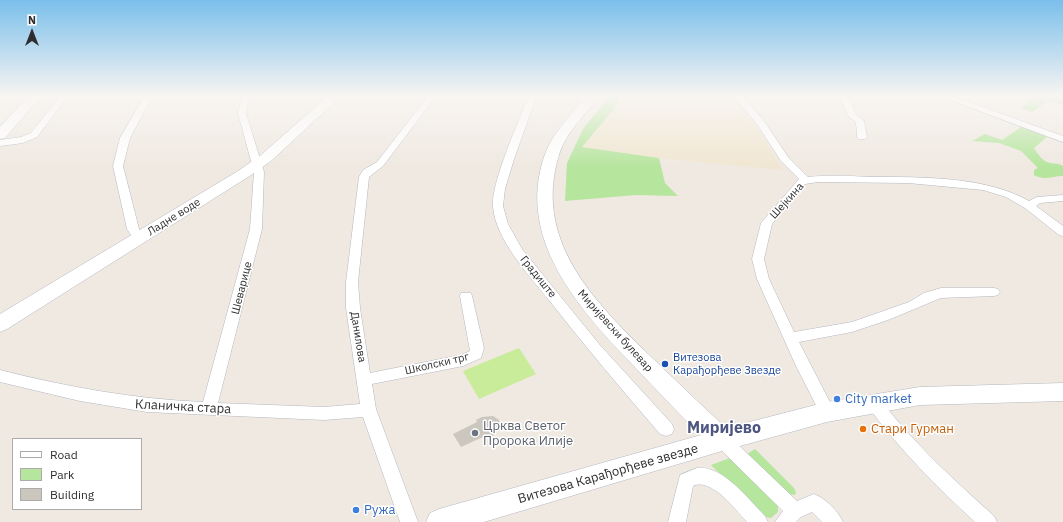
<!DOCTYPE html>
<meta charset="utf-8">
<style>
body{margin:0}
#map{position:relative;width:1063px;height:522px;overflow:hidden;background:#efe9e1;font-family:"IBM Plex Sans",sans-serif}
canvas{display:block}
.legend{position:absolute;left:12px;top:438px;width:130px;height:72px;box-sizing:border-box;background:#fff;border:1px solid #ababab;margin:0;padding:5px 7px;list-style:none;font-size:12px;color:#2e2e2e}
.legend li{display:flex;align-items:center;gap:8px;height:20px}
.legend b{width:20px;border:1px solid #ababab}
.north{position:absolute;left:12px;top:12px;width:40px;height:40px;-webkit-text-stroke:3px #fff;paint-order:stroke;rotate:0deg;font-size:11px;font-weight:700;line-height:16px;text-align:center;color:#2e2e2e}
.north::after{content:'';display:block;margin:auto;width:14px;height:18px;background:#2e2e2e;clip-path:polygon(50% 0,100% 100%,50% 72%,0 100%)}
</style>
<div id="map">
<canvas width="1063" height="522"></canvas>
<ul class="legend">
<li><b style="height:5px;background:#fff"></b>Road</li>
<li><b style="height:11px;background:#b6e59e"></b>Park</li>
<li><b style="height:11px;background:#cbc7bf"></b>Building</li>
</ul>
<div class="north">N</div>
</div>
<script>
const ctx = document.querySelector('canvas').getContext('2d');
ctx.lineJoin = 'round';
function paint(path, color) { ctx.fillStyle = color; ctx.fill(path, 'evenodd'); }
function trace(path, color, width, dash) { ctx.strokeStyle = color; ctx.lineWidth = width; ctx.lineCap = dash ? 'butt' : 'round'; ctx.setLineDash(dash || []); ctx.stroke(path); }
function label(font, color, halo, rows, align = 'center') {
  ctx.font = font + ' "IBM Plex Sans",sans-serif'; ctx.lineWidth = 3; ctx.setLineDash([]); ctx.textBaseline = 'middle'; ctx.strokeStyle = halo; ctx.fillStyle = color; for (const [text, x, y, turn = 0] of rows) {
    ctx.save(); ctx.translate(x, y); ctx.rotate((+turn || 0) * Math.PI / 180); ctx.textAlign = isNaN(turn) ? turn : align; if (halo) ctx.strokeText(text, 0, 0); ctx.fillText(text, 0, 0); ctx.restore();
  }
}
const education = new Path2D(`
 M622,95H734L765,139L782,170L659,158L582,147L614,109Z`);
const green = new Path2D(`
 M610,95H622L614,109L582,147L659,158L665,183L678,196L636,195L565,201L567,163L583,129Z
 M1036,95H1063V105L1048,101L1032,112L1021,108Z
 M1021,127L1047,137L1034,148C1038,154 1042,161 1050,163C1055,164 1059,163 1063,166V176C1052,176 1044,181 1034,175V170L1038,168L1021,151L1013,148L999,143L972,141L985,134L1002,140Z
 M755,449L794,488L796,492L795,495L788,494L747,454Z
 M730,458L778,504V512L771,518L761,516L711,465Z`);
const pitch = new Path2D(`
 M519,348L536,374L479,399L463,371Z`);
const building = new Path2D(`
 M493,416L499,420L500,425L494,435L486,439L485,436L461,447L453,434L477,422L476,420L482,417Z`);
const street = new Path2D(`
 M61,95H69L37,137L23,143L0,146V140L21,137L31,133Z
 M145,95H153L130,138L123,166L139,229L145,238L139,242L135,241L127,229L113,166L120,138Z
 M242,95H250L246,113L264,172L262,229L218,403L324,407L360,404L346,308V282L359,177L363,170L377,162L429,95H437L383,166L369,177L358,282L360,308L370,373L461,355L470,351L460,296L461,293H471L472,296L484,348L481,358L463,366L372,384L376,409L418,522H400L363,417L324,420L147,412L80,401L0,382V370C67,387 134,399 203,402L250,229L254,172L238,113Z
 M529,95H537L514,159L505,189L503,206L508,224L522,249L599,344L672,424L674,429L672,434L666,436L660,434C622,390 584,345 548,299C528,274 496,240 493,207C491,182 519,121 529,95Z
 M733,95H741L764,121L788,157L808,177C829,175 849,176 870,177C920,177 985,176 1029,201L1037,197L1063,195V201L1040,203L1036,206L1063,226V236L1059,235L1025,208L1006,197L983,190L908,183L818,182L805,184L772,224L764,259L769,279L794,332L852,322L909,302L924,293L941,288H994L998,289L1000,292L998,295L994,296L941,298L888,320L852,332L799,342L835,412L832,417L827,419L822,417L796,366L757,279L752,259L761,223L799,179L781,161L757,124Z
 M840,95H848L856,115L864,121L867,137L865,139H859L857,137L856,122L848,116Z
 M937,95H949L1063,136V142Z
 M874,397L879,398C913,443 953,479 994,516L997,522H975C936,486 900,450 869,408L866,403L869,398Z
 M722,433L728,435L797,501L814,494C825,498 838,511 843,522H822L812,512L801,517L796,522H775L783,511L716,445L714,440L716,435Z
 M697,468C723,465 749,500 765,516L768,522H747C736,510 711,477 693,486L686,522H668L680,475Z`);
const secondary = new Path2D(`
 M29,95H42L5,138L0,139V127Z
 M329,95H342L271,161L248,177L7,329L0,332V314L238,171L261,155Z
 M587,95H600C587,114 566,131 559,155C533,239 592,299 647,353C673,378 699,403 726,428L827,402L920,387L1063,383V401L920,405L827,422L722,451L484,522H426L430,513L439,509L701,435C677,412 654,387 631,363C578,308 515,237 545,154C553,132 573,113 587,95Z`);
const markers = [
 [665,364,4,"#1a4fb4"],
 [837,399,4,"#3f7fe0"],
 [863,429,4,"#e8710a"],
 [475,433,4,"#6b7280"],
 [356,510,4,"#3f7fe0"]
];
const streetNames = [
 ["Шејкина",787,201,-48],
 ["Ладне воде",174,217,-32],
 ["Градиште",538,277,51],
 ["Шеварице",242,288,-76],
 ["Миријевски булевар",615,331,48],
 ["Данилова",358,337,81],
 ["Школски трг",437,364,-13]
];
const transitNames = [
 ["Витезова",673,358],
 ["Карађорђеве Звезде",673,371]
];
const nearShopnames = [
 ["City market",845,399],
 ["Ружа",364,510]
];
const nearStreetnames = [
 ["Кланичка стара",183,407,3],
 ["Витезова Карађорђеве звезде",608,474,-16]
];
const nearWorshipnames = [
 ["Црква Светог",483,426],
 ["Пророка Илије",483,441]
];
const nearFoodnames = [
 ["Стари Гурман",871,429]
];
const nearQuarternames = [
 ["Миријево",724,428]
];
paint(education, '#f0e6d1');
paint(green, '#b6e59e');
paint(pitch, '#c9ec9a');
paint(building, '#cbc7bf');
trace(street, '#b4b7c1', 1);
trace(secondary, '#b4b7c1', 1);
paint(street, '#fff');
paint(secondary, '#fff');
const sky = ctx.createLinearGradient(0, 0, 0, 168);
sky.addColorStop(0, '#7abfeb');
sky.addColorStop(0.57, '#f8f5f2');
sky.addColorStop(1, '#f8f5f200');
ctx.fillStyle = sky;
ctx.fillRect(0, 0, 1063, 168);
for (const [x, y, r, color] of markers) { const dot = new Path2D(); dot.arc(x, y, r, 0, 2 * Math.PI); ctx.fillStyle = color; ctx.fill(dot); trace(dot, '#fff', 1.5); }
label('11px', '#2e2e2e', '#fff', streetNames);
label('11px', '#164399', '#fff', transitNames, 'left');
label('13px', '#366cbe', '#fff', nearShopnames, 'left');
label('13px', '#2e2e2e', '#fff', nearStreetnames);
label('13px', '#5b616d', '#fff', nearWorshipnames, 'left');
label('13px', '#c56008', '#fff', nearFoodnames, 'left');
label('bold 16px', '#4d5680', '#fff', nearQuarternames);
</script>
